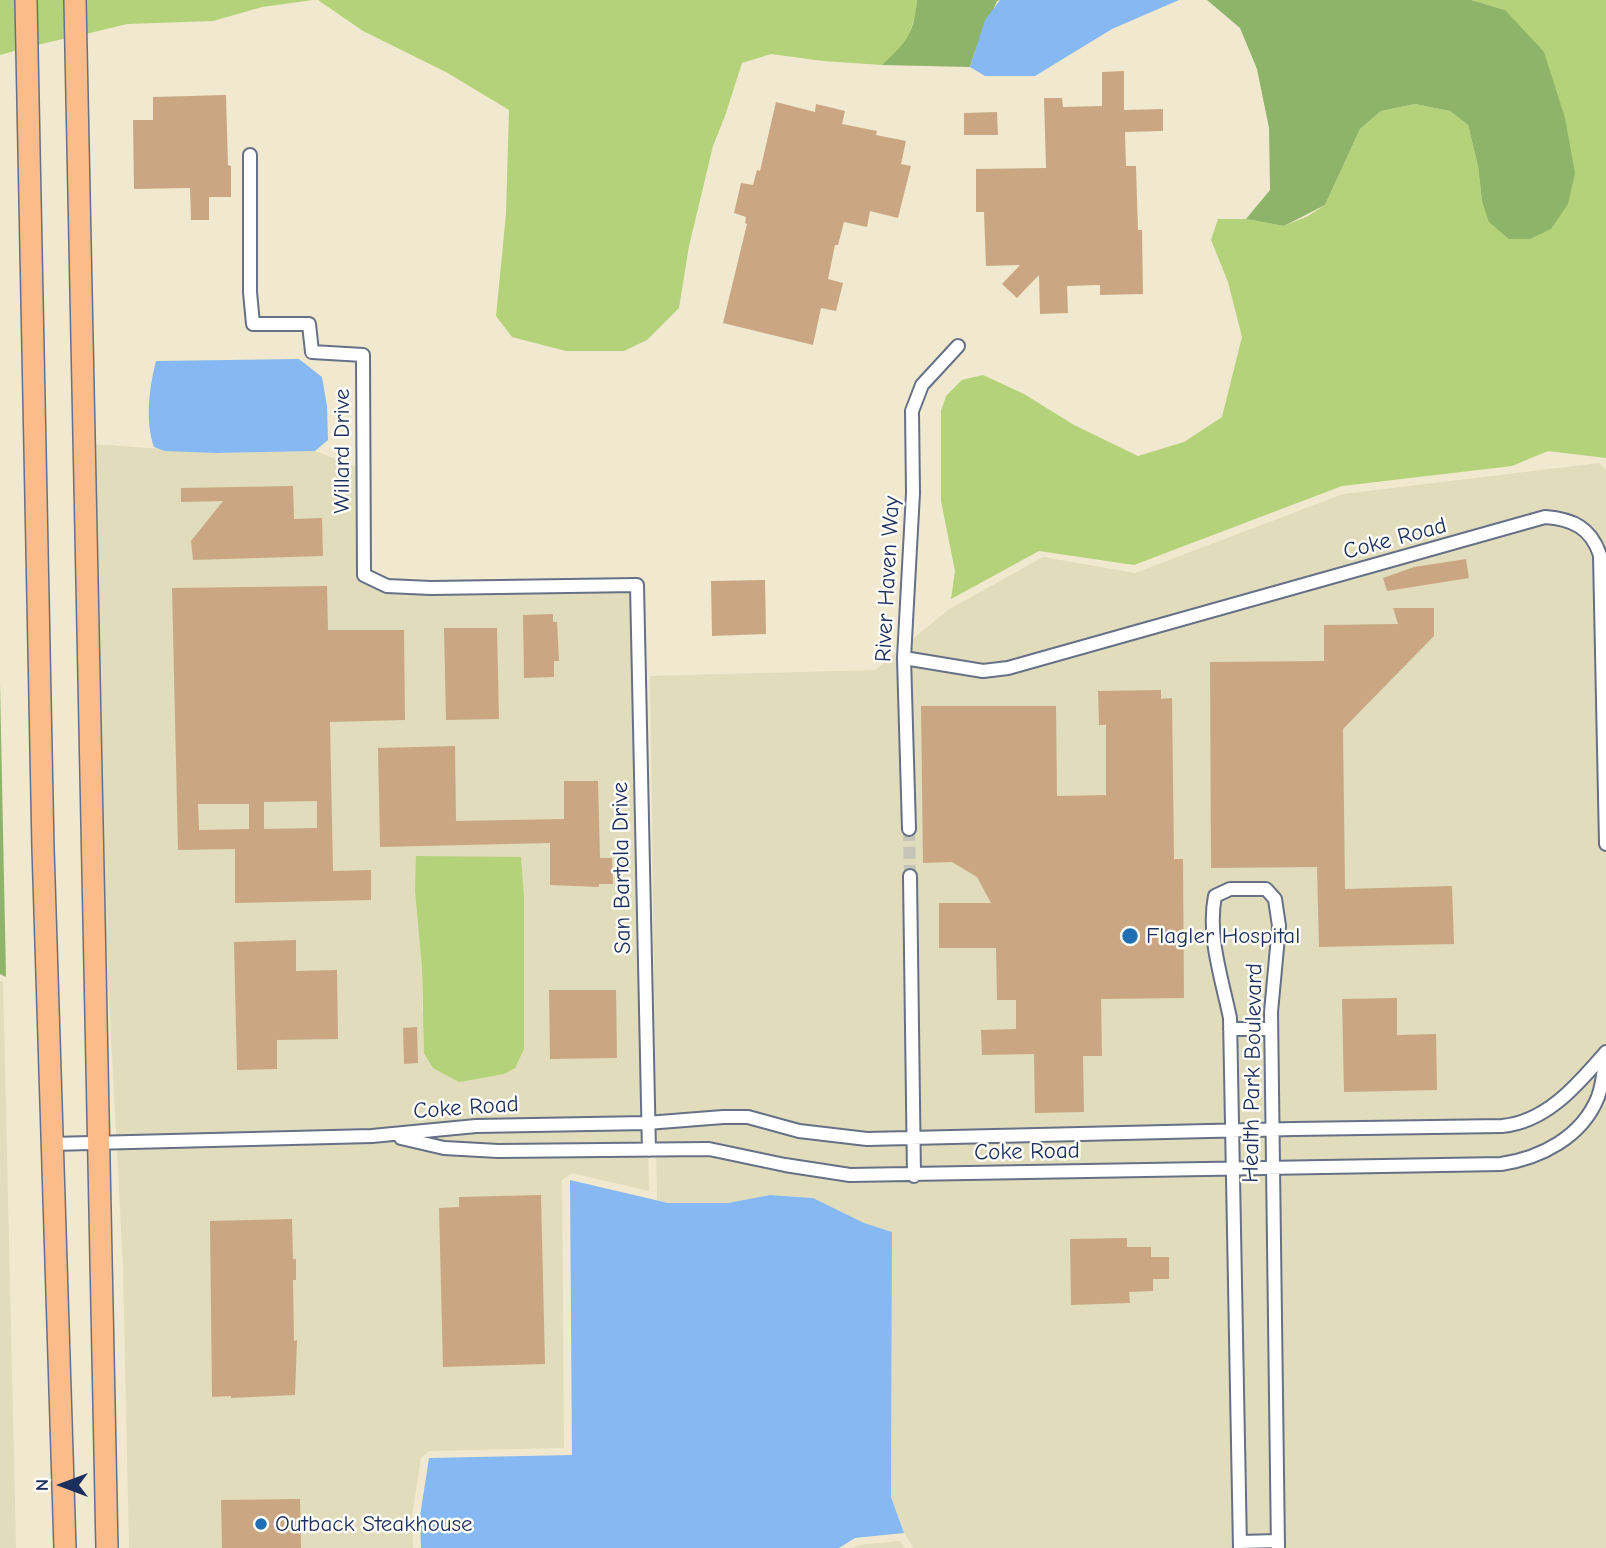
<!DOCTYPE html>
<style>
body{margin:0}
#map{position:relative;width:1606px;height:1548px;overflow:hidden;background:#f0e9cf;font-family:"Comic Neue",sans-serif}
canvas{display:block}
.north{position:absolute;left:28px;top:1450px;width:70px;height:70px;-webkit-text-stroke:5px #fdfcf7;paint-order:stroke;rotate:270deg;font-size:19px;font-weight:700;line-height:28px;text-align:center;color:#1b2f5e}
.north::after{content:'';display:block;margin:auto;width:24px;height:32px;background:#1b2f5e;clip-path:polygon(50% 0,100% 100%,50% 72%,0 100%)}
</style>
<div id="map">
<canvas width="1606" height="1548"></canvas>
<div class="north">N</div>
</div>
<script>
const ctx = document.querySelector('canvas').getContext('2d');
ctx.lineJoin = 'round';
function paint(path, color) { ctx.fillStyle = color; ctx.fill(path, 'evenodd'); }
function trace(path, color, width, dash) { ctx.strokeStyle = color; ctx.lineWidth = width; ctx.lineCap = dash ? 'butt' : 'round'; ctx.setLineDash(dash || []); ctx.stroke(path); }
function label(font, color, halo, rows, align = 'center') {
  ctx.font = font + ' "Comic Neue",sans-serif'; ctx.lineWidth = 5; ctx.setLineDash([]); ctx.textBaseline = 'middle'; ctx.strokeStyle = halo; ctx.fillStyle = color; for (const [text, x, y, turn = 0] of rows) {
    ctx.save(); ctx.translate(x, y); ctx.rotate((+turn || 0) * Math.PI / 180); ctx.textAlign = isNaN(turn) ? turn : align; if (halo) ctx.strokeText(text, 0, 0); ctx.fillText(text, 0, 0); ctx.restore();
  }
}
const built = new Path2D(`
 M94,444L216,453L315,451L365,470L368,581L631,578L639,722L649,1191L572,1173L562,1180L564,1448L429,1451L421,1458L412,1516L413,1548H129L123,1266L102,862ZM521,858L524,896L523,951L422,1012V968L415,892L417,863Z
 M1599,463L1606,470V1548H914L904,1533L891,1497L892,1232L864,1223L813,1198L770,1195L728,1203H668L657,1200L650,676L875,670L948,610L1043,557L1135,573L1343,494Z
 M0,981H3L16,1548H0Z
 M900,1541L905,1548H853L858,1545Z`);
const green = new Path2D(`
 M0,0H17L18,50L0,55Z
 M36,0H66L67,38L37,45Z
 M85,0H313L262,7L213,21L127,24L86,34Z
 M318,0H917L916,13L906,44L882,65L823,61L771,54L742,63L725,116L713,146L689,246L679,308L647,340L624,351H566L512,337L496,316L506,214L509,110L446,72L363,31Z
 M1471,0H1606V458L1548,451L1512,466L1342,486L1134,565L1039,551L951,599L955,571L941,501V411L946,396L962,380L983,375L1024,394L1074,425L1138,456L1184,442L1222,417L1242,337L1228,282L1211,240L1218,219H1246L1284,226L1308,216L1325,205L1360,129L1381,111L1415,104L1450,111L1468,125L1478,166L1482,201L1505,10Z
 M416,856L521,857L524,896V1049L515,1068L504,1074L459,1082L433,1068L424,1053L422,968L415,892Z`);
const forest = new Path2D(`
 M917,0H1000L997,1L975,51L970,67L882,65C906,43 914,34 917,0Z
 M1207,0H1471L1505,10L1544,52L1565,118L1575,173L1568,204L1551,229L1530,239H1509L1489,222L1482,201L1478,166L1468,125L1450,111L1415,104L1381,111L1360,129L1325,205L1284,226L1246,219L1270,190L1269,128L1257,69L1240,28Z
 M0,683L6,977L0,974Z`);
const water = new Path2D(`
 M1000,0H1179L1112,29L1035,76H985L970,67L985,20Z
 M299,359L322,377L327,406L328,440L315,451L216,453L165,451L154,447C145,421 149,388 156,361Z
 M570,1180L668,1203H728L770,1195L813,1198L864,1223L892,1232L891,1497L904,1533L855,1538L839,1548H421L420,1516L429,1458L572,1455Z`);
const building = new Path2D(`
 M1124,71V110L1163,109V131L1125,132L1126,166H1136L1138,230H1142L1143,294L1100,295V285L1067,286L1068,313L1040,314L1039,275L1017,298L1002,284L1020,265L986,266L984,212H976V169L1046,168L1044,98H1062L1063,107L1102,106V72Z
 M226,95L228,165L231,166V197H209V220H191L190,188L134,189L133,120H153V97Z
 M776,102L815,112L816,104L845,111L842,124L877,131L876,135L906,141L901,164L911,166L898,218L870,211L867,227L844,222L838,245H835L828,279L843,283L836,311L821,308L813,345L723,323L747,224L745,223L746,217L734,213L741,183L753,185L757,170L760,171Z
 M997,112L998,135H964V113Z
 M293,486L294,519L322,518L323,556L193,560L191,541L223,501L181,502V488Z
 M1466,559L1469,578L1387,591L1383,578L1414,567Z
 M765,580L766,634L712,636L711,581Z
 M327,586L328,630H404L405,720L330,722L333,871L371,870V900L235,903V849L178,850L172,588ZM317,801V828L264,829V802ZM198,804H249V829L199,830Z
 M1393,608H1434V636L1343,729L1345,889L1452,886L1454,944L1319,947L1317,867L1211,868L1210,662L1324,661V625L1398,624Z
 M553,614V622H557L559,661H554V677L524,678L523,615Z
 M444,628H497L499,719L446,720Z
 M1161,690V699L1172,698L1174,859H1183L1184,998L1101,999L1102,1056H1083L1084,1112L1035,1113L1034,1054L982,1055L981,1030L1016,1029V1000H997L996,948H939V903H991L977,877L952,862L923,863L921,706H1056L1057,796L1106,795V725H1099L1098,691Z
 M455,746L456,821L564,819V781H598L600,858H612L613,884H599V887L550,885V843L380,847L378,748Z
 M296,940V971L337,970L338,1039L277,1040V1069L237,1070L234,942Z
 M549,990H616L617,1058L550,1059Z
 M1397,998V1035L1436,1034L1437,1090L1344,1092L1342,999Z
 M417,1027L418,1063L404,1064L403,1028Z
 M541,1195L545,1364L443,1367L439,1208L459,1207V1197Z
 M292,1219L293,1259H296V1280H293L294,1341L297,1340L295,1395L231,1398V1396L212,1397L210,1221Z
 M1127,1238V1247H1151V1257H1169V1279H1153V1291L1129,1292L1130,1303L1071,1305L1070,1239Z
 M300,1499L301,1548H222L221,1500Z`);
const minorTunnel = new Path2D(`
 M909,829L910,876`);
const minor = new Path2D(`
 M250,155V292L253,324H309L312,352L363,355L364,575L387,586L431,588L637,585L649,1150
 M904,658L983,671L1008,668L1545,517C1573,519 1591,528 1600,555L1606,844
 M909,829L904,658L913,493L912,411L922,385L958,346
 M910,876L914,1176
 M1230,1029H1271
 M401,1138L444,1148L498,1151L709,1149L785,1165L850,1175L1501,1164C1541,1158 1582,1137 1598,1097C1603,1084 1604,1068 1606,1053
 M51,1144L372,1136L476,1126L647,1123L723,1117H748L799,1131L867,1139L1294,1129L1502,1126C1547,1122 1578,1084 1606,1052
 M1240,1542L1278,1541
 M1240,1548L1230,1018C1222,979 1207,936 1215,896L1230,889H1266L1275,899L1279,926L1271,1012L1278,1548`);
const primary = new Path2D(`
 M26,0L43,848L65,1548
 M75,0L107,1548`);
const markers = [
 [1130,936,9,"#1f6fb2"],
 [261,1524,7,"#1f6fb2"]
];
const streetNames = [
 ["Willard Drive",342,451,-90],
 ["Coke Road",1395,539,-15],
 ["River Haven Way",888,579,-87],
 ["San Bartola Drive",622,868,-91],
 ["Health Park Boulevard",1253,1073,-89],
 ["Coke Road",466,1108,-4],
 ["Coke Road",1027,1152,-1]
];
const poiNames = [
 ["Flagler Hospital",1146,936],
 ["Outback Steakhouse",275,1524]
];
paint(built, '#e1dcbb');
paint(green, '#b3d279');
paint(forest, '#8eb469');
paint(water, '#86b8f3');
paint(building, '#caa782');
trace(minorTunnel, '#c5c4b8', 12, [12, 6]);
trace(minor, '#667086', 16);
trace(primary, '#667086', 24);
trace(minor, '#fff', 12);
trace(primary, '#f9bc8a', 21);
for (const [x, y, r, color] of markers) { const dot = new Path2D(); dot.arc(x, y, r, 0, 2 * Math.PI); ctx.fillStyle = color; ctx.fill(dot); trace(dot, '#fdfcf7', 2.5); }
label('23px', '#1b2f5e', '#fdfcf7', streetNames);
label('23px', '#1b2f5e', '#fdfcf7', poiNames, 'left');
</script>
